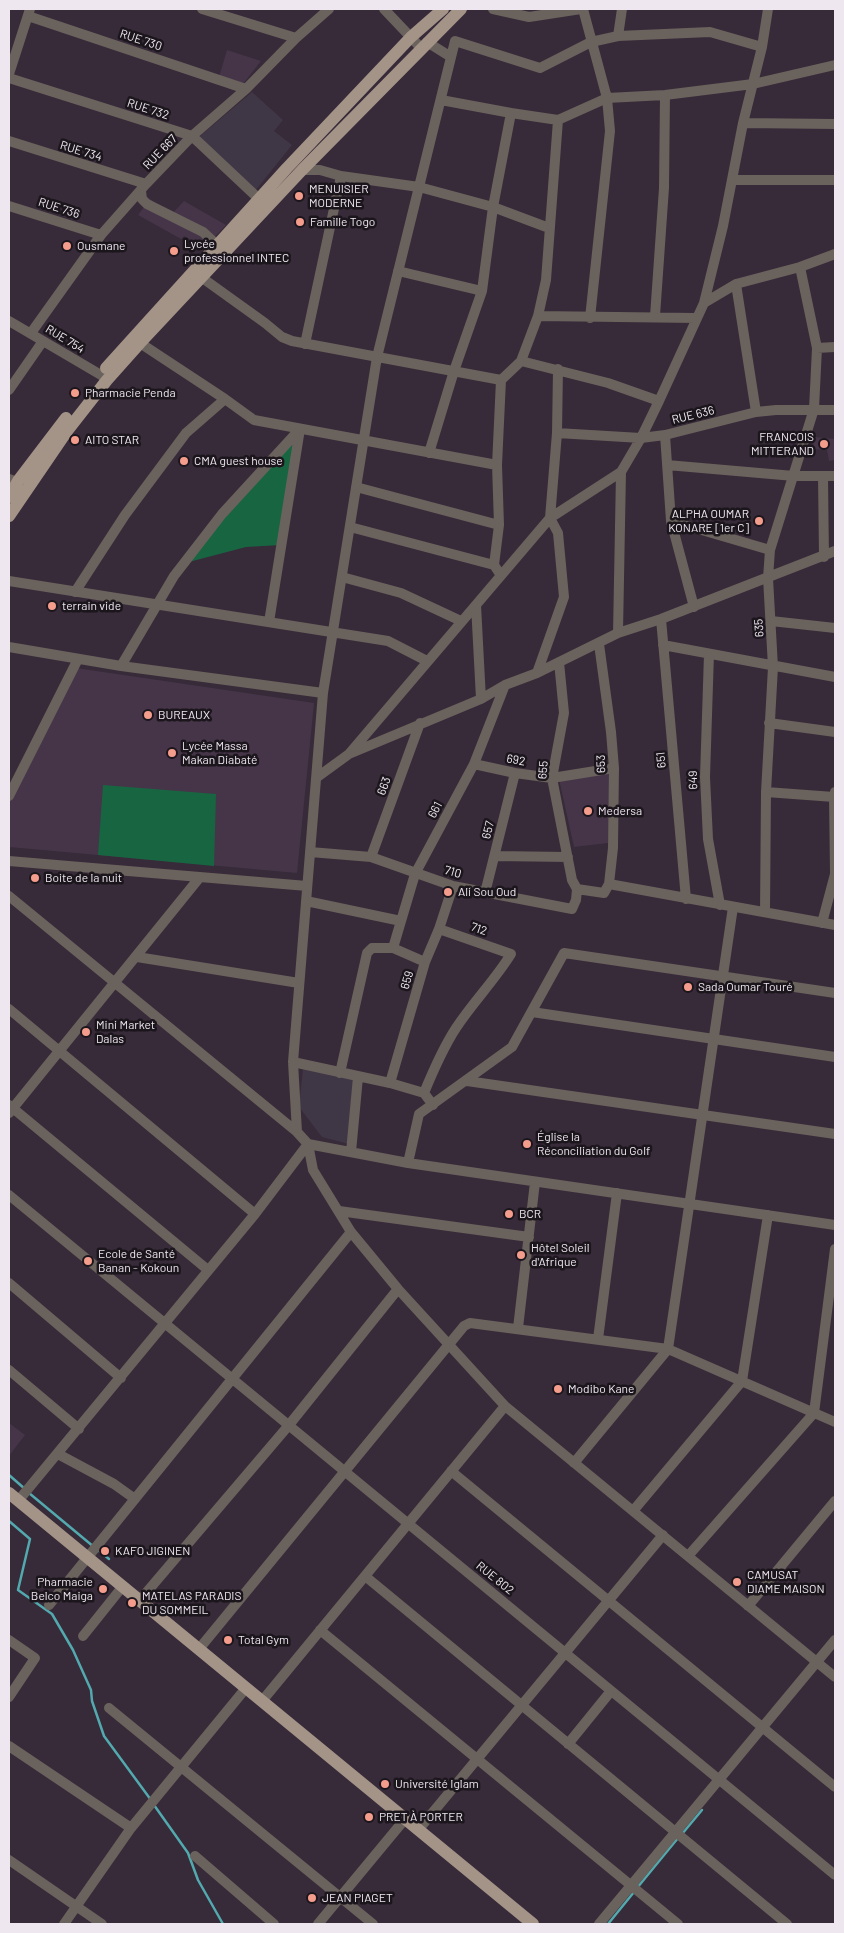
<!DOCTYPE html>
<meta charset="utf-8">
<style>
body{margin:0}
#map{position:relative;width:844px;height:1933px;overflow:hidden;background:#372a39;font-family:Barlow,sans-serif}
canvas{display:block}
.frame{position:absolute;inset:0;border:10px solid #efe7f0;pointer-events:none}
</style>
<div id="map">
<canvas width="844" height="1933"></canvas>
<div class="frame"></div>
</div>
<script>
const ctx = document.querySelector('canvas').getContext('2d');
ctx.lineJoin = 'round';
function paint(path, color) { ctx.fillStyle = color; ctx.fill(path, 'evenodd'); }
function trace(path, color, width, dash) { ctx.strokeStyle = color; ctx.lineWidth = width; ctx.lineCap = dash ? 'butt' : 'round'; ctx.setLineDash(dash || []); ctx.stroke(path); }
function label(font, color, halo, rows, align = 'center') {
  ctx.font = font + ' Barlow,sans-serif'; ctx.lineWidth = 5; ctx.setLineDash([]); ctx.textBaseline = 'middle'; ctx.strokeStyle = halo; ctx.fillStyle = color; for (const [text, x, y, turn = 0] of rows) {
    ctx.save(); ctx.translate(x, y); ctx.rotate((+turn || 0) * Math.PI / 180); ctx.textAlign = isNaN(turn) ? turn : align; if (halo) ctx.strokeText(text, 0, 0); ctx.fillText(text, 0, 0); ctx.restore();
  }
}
const commercial = new Path2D(`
 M252,92L283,120L274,131L292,145L255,191L199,137Z
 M303,1069L356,1079L349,1144L322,1137L299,1107Z`);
const built = new Path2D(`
 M227,50L261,61L243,84L219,77Z
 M150,199L171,215L184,201L226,225L204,248L184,236L181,239L138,215Z
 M814,437L835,439V460L829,461L827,450L813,449Z
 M76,668L314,703L297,873L9,847V802Z
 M613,771L608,843L574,847L559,779Z
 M9,1423L25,1435L9,1456Z`);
const green = new Path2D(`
 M300,429L281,545L246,547L185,563Z
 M103,785L216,794L214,866L98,855Z`);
const stream = new Path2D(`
 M9,1475L25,1489
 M29,1493L94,1547
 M9,1521L30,1539L18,1590L52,1614L73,1650L91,1690L92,1701L104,1736L151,1800
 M98,1550L109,1559
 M154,1805L188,1853L198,1880L223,1924
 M682,1834L702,1810
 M637,1888L678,1838
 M608,1924L634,1892`);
const minor = new Path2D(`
 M202,9L296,38
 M384,9L421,48
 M493,9L529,17L581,9
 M583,9L607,98L610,131L590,318
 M768,9L762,47L743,123L835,124
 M28,16L246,89
 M618,36L622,9
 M427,42L451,57
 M9,74L30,9
 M9,78L192,136L259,199
 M441,100L511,113L558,120
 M9,141L146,184
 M302,170H320L341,176L419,187L493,207L549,228
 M732,180H835
 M141,191L142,199L147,204L203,232L217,245
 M9,206L101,235
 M398,271L482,291
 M201,277L265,323L282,337L292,341L501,380
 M736,284L756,412
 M704,303L736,284L800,267L835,254
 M538,316L696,318
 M655,316L664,188L665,95
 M9,321L101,375L107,380
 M31,333L101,235L146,184L192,136L246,89L296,38L329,9
 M140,343L225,399L254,420L497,465
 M305,344L341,176
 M817,348L835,347
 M9,390L43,341
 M659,401L704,303L723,226L743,123
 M557,433L641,438L665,435L756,412L776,410H835
 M665,435L671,521L694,607
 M429,453L454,371L482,291L493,207L511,113
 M667,465L794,476H835
 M823,477L824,557
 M9,479L24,485
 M356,487L499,525
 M671,521L770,550
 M350,527L494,565
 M500,574L494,565L499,525L497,465L501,380L521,361L538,316L546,280L558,120L607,98L665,95L753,84L835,65
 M342,577L401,593L461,621
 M9,581L388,641L427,661
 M75,592L125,515L186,433L225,399
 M476,605L481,699
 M661,619L686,899
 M771,621L835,628
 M269,622L300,429
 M618,633L621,472
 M663,645L835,677
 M9,647L121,666L323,693
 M709,654L705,777L708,839L720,905
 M559,662L564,713L552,778L572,880L577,889L604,893L609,884L613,848L614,768L611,732L599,644
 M121,666L174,576L222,514L300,429
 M537,673L564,597L558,533L550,518L557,433L558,369
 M769,723L835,732
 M349,754L550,518L621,472L641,438L659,401L608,383L521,361
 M474,764L515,773L552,778L614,768
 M316,778L349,754L481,699L505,685L537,673L618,633L661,619L835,551
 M766,792L834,797
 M9,796L78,659
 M310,852L371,857L453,886L572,909L576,900L577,889
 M495,856L568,857
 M371,857L420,723
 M9,861L307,886
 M609,884L835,925
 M485,893L515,773
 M9,896L297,1132L308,1144L313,1170L351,1232L398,1289L505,1406L835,1677
 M306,901L401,921
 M765,912L766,792L773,667L768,578L770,550L814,409L817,348L800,267
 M822,923L835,874L834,797L835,792
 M393,948L415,874L474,764L505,685
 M137,957L299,983
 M9,1009L255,1214
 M532,1012L835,1057
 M293,1062L390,1083L424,1093L433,1105
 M340,1073L367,953L372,948H393L425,962
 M467,1081L835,1134
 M390,1083L425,962L439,929L453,886
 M424,1093C433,1071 443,1048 456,1028C473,1002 495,980 511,954L439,929
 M9,1105L208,1270
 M9,1113L200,877
 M297,1132L293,1062L323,693L377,357L455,41L540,68L591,42L618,36L710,32L762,47
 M308,1144L408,1163L835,1225
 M351,1152L358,1077
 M408,1163L419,1114L512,1047L564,953L835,993
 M9,1195L835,1875
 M339,1211L529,1237
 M9,1283L121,1378
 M518,1328L535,1182
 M598,1339L617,1193
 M9,1370L79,1429
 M58,1454L114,1484L135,1499
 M574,1463L668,1349L733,907
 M451,1471L835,1787
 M18,1501L255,1214L308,1144
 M633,1511L742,1381L768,1215
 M688,1556L814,1413L835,1249
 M365,1576L787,1924
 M140,1600L289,1425L398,1289
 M49,1605L351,1232
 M748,1606L835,1501
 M320,1630L678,1924
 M83,1636L123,1586
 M9,1640L35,1658L9,1697
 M199,1649L464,1326L470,1323L668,1349L835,1422
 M262,1701L505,1406
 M109,1708L373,1924
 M568,1744L611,1691
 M9,1746L131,1828
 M419,1829L663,1535
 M195,1856L274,1924
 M9,1860L102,1924
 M64,1924L131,1828L246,1688
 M318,1924L405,1819
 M599,1924L835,1640`);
const major = new Path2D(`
 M106,368L287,168L411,37L443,9
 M9,497L18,481L66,418
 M9,516L67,431L107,380L140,343L302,170L461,9
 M9,1493L533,1924`);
const markers = [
 [299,196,5,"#f59d8d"],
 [300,222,5,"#f59d8d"],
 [67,246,5,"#f59d8d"],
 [174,251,5,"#f59d8d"],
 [75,393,5,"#f59d8d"],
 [75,440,5,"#f59d8d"],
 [824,444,5,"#f59d8d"],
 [184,461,5,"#f59d8d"],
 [759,521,5,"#f59d8d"],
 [52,606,5,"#f59d8d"],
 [148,715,5,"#f59d8d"],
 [172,753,5,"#f59d8d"],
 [588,811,5,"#f59d8d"],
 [35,878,5,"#f59d8d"],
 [448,892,5,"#f59d8d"],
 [688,987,5,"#f59d8d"],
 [86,1032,5,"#f59d8d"],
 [527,1144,5,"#f59d8d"],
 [509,1214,5,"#f59d8d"],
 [521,1255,5,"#f59d8d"],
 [88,1261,5,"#f59d8d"],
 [558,1389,5,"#f59d8d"],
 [105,1551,5,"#f59d8d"],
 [737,1582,5,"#f59d8d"],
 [103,1589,5,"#f59d8d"],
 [132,1603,5,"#f59d8d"],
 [228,1640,5,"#f59d8d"],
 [385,1784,5,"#f59d8d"],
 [369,1817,5,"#f59d8d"],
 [312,1898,5,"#f59d8d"]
];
const streetNames = [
 ["RUE 730",141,40,18],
 ["RUE 732",148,109,18],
 ["RUE 734",81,151,17],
 ["RUE 667",160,152,-46],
 ["RUE 736",59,208,18],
 ["RUE 754",65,339,31],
 ["RUE 636",693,415,-14],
 ["635",759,628,-93],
 ["692",516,760,10],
 ["651",661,760,-95],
 ["653",601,764,-92],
 ["655",543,770,-85],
 ["649",693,780,-91],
 ["663",384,786,-70],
 ["661",435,810,-62],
 ["657",488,830,-76],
 ["710",453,872,16],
 ["712",479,929,19],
 ["659",407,980,-74],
 ["RUE 802",495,1578,39]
];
const poiNames = [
 ["MENUISIER",309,189],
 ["MODERNE",309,203],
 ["Famille Togo",310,222],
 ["Lycée",184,244],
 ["professionnel INTEC",184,258],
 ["Ousmane",77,246],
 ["Pharmacie Penda",85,393],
 ["FRANCOIS",814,437,"right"],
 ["MITTERAND",814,451,"right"],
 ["AITO STAR",85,440],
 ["CMA guest house",194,461],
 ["ALPHA OUMAR",749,514,"right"],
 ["KONARE [1er C]",749,528,"right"],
 ["terrain vide",62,606],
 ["BUREAUX",158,715],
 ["Lycée Massa",182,746],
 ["Makan Diabaté",182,760],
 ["Medersa",598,811],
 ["Boite de la nuit",45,878],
 ["Ali Sou Oud",458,892],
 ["Sada Oumar Touré",698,987],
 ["Mini Market",96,1025],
 ["Dalas",96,1039],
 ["Église la",537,1137],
 ["Réconciliation du Golf",537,1151],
 ["BCR",519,1214],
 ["Hôtel Soleil",531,1248],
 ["d'Afrique",531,1262],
 ["Ecole de Santé",98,1254],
 ["Banan - Kokoun",98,1268],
 ["Modibo Kane",568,1389],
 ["KAFO JIGINEN",115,1551],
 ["CAMUSAT",747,1575],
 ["DIAME MAISON",747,1589],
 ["Pharmacie",93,1582,"right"],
 ["Belco Maiga",93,1596,"right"],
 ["MATELAS PARADIS",142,1596],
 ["DU SOMMEIL",142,1610],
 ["Total Gym",238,1640],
 ["Université Iglam",395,1784],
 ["PRET À PORTER",379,1817],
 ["JEAN PIAGET",322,1898]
];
paint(commercial, '#403746');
paint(built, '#463548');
paint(green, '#186542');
trace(stream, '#52a9ae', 2.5);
trace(minor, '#6a625c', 10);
trace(major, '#a49387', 12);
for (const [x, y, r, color] of markers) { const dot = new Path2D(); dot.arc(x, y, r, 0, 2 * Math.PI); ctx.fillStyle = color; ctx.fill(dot); trace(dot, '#1b151c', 2); }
label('12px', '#efe7f0', '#1b151c', streetNames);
label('12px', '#efe7f0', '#1b151c', poiNames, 'left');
</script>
